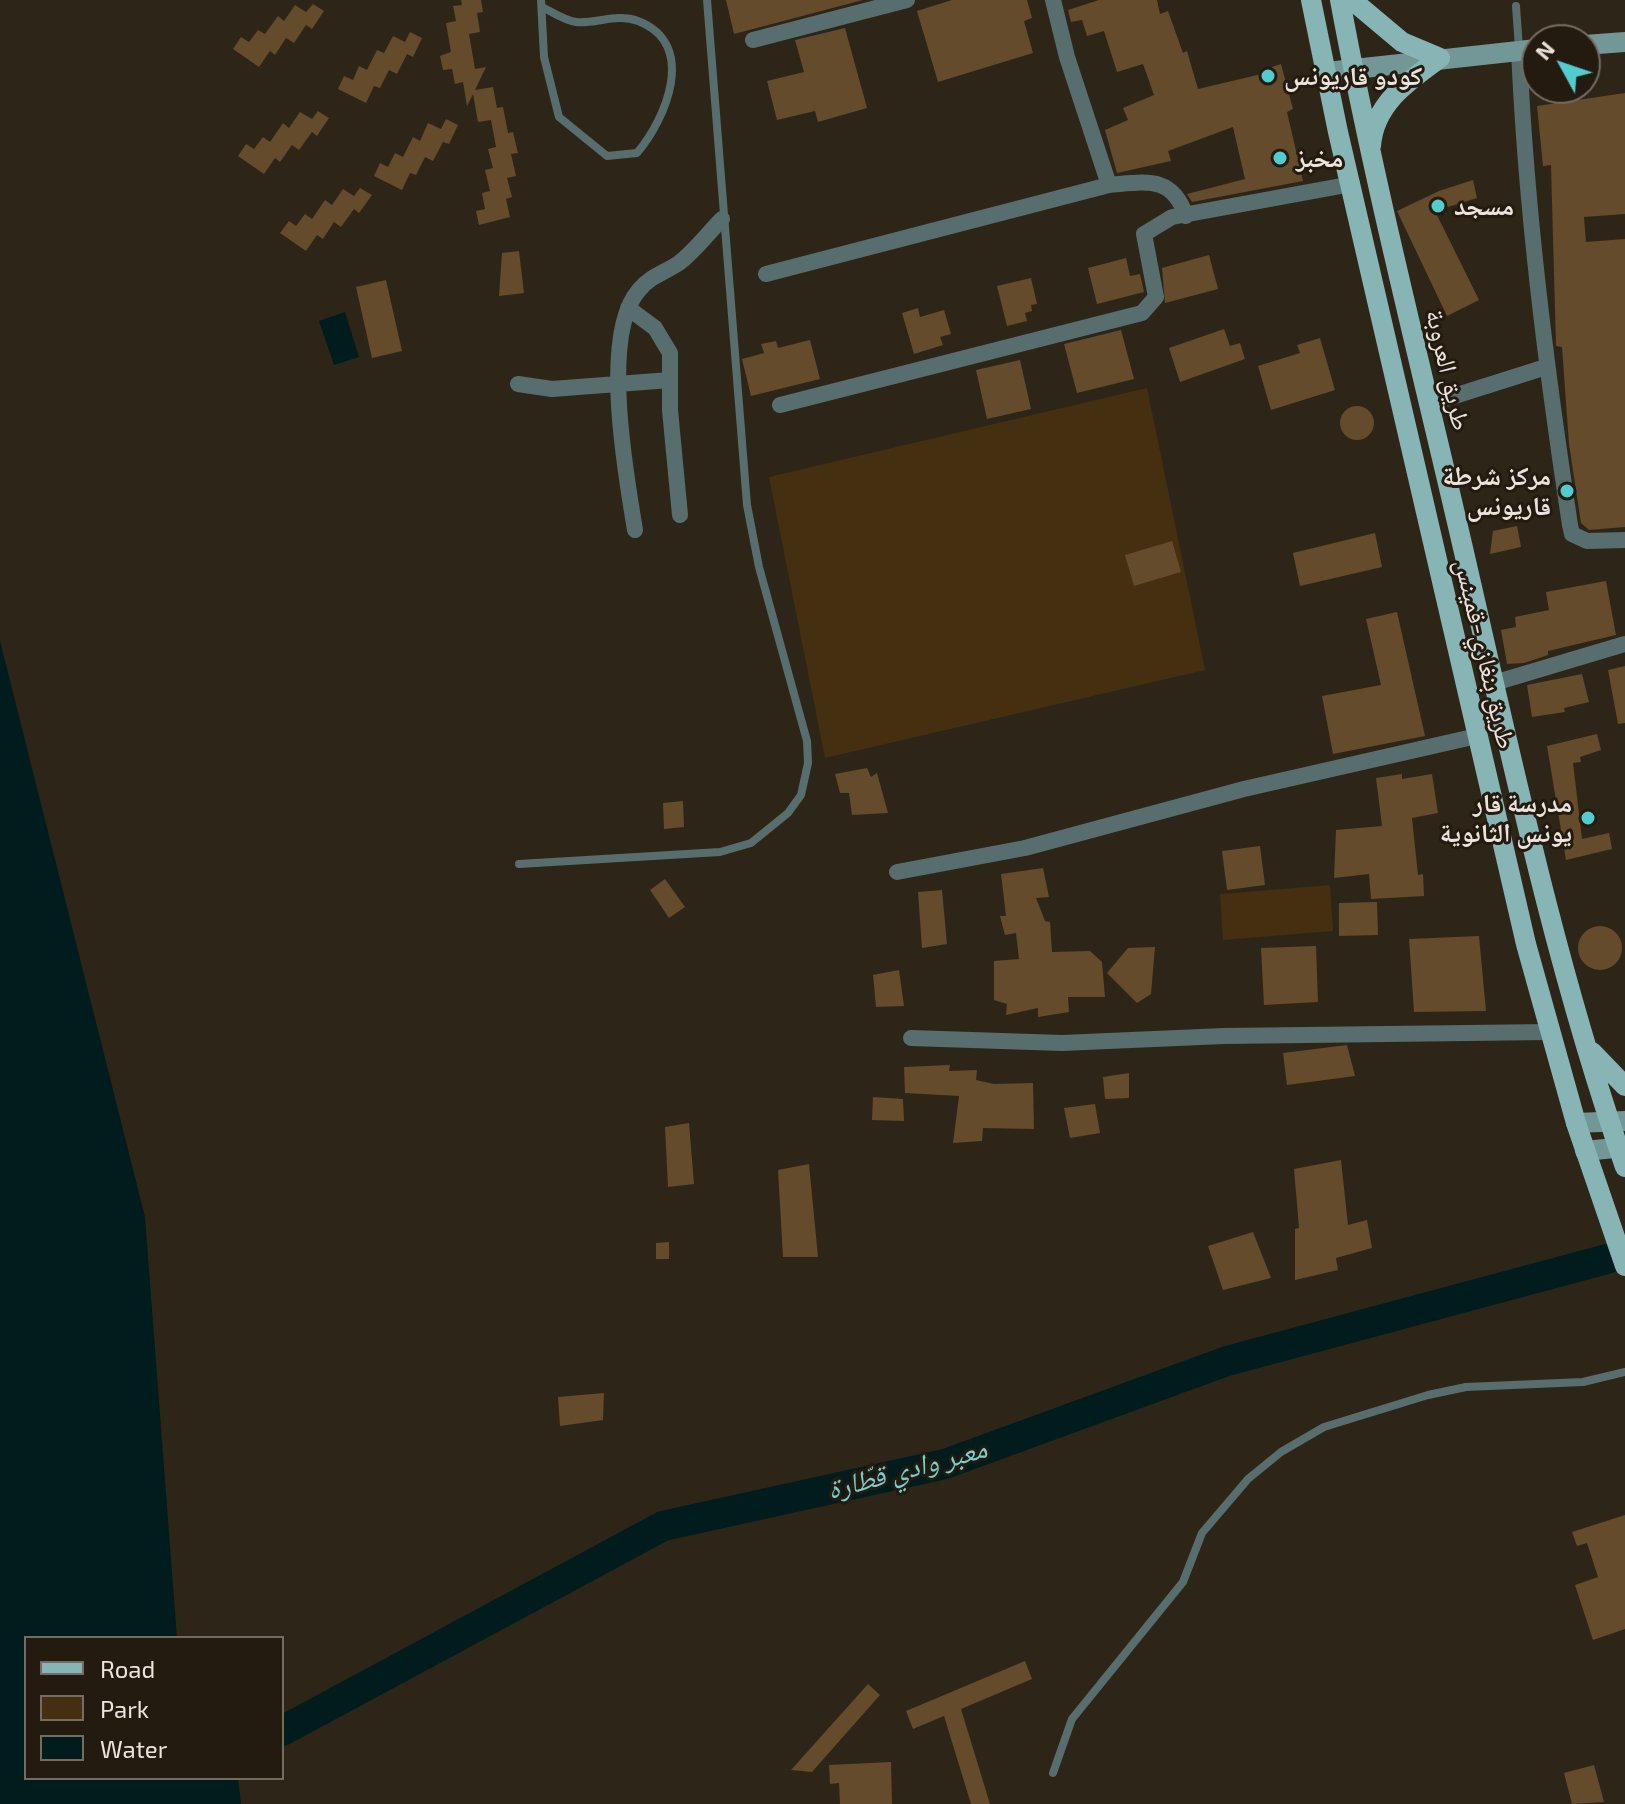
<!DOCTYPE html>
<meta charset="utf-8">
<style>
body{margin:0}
#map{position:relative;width:1625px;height:1804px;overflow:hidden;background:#2e2519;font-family:"Exo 2",sans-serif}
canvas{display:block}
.legend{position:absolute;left:24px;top:1636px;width:260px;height:144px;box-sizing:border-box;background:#241b10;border:2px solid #746b62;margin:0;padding:10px 14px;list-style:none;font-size:24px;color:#ebe4dd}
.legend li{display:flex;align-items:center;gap:16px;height:40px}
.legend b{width:40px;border:2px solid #746b62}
.north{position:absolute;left:1521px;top:24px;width:80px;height:80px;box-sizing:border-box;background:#241b10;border:2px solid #746b62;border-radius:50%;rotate:310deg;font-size:22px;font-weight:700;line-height:32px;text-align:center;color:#ebe4dd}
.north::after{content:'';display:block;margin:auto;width:28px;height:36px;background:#52cdcf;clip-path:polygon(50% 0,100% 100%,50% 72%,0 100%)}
</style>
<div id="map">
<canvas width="1625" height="1804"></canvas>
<ul class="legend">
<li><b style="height:10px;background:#87b5b5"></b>Road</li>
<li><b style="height:22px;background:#442f10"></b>Park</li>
<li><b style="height:22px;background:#011c1c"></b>Water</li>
</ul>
<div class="north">N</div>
</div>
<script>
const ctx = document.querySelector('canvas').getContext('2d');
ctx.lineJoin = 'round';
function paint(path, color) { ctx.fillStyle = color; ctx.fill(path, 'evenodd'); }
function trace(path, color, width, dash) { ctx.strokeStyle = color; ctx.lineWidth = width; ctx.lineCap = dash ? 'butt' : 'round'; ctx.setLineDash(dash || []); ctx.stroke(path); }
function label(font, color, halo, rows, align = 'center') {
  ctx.font = font + ' "Exo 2","Noto Naskh Arabic",sans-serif'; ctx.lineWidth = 6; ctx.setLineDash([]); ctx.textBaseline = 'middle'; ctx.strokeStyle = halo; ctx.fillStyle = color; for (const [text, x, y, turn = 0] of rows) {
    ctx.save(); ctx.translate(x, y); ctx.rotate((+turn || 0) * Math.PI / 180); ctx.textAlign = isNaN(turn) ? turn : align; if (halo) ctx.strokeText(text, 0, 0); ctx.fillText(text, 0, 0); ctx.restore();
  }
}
const green = new Path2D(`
 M1147,388L1205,670L825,758L769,477Z
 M1330,885L1333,931L1223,940L1220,894Z`);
const water = new Path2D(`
 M345,312L359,357L334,365L319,321Z
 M0,641L145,1217L177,1638H26V1778H238L241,1804H0Z`);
const river = new Path2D(`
 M282,1731L663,1526L945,1464L1227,1361L1607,1259`);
const building = new Path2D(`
 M461,0H481L483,12L477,13L480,32L469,34L475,69L486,67L475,90L493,87L497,108L503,107L508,133L513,132L518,153L511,154L516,176L507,178L512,197L506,199L510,217L479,225L476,211L485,209L482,193L490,191L485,170L493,168L488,149L496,147L491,120L478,122L473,94L467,106L463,82L455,84L452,69L443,70L440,56L451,52L446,23L456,21L453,6L462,5Z
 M726,0H863L734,34Z
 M952,0H1027L1032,18L1024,21L1033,53L938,82L917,11Z
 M1099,0H1157L1160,14L1168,11L1183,53L1187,51L1198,89L1270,72L1269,68L1281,64L1293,109L1287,112L1303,181L1192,202L1187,194L1245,179L1233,127L1168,151L1171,161L1117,173L1105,130L1128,120L1123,108L1154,95L1143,64L1117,72L1104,31L1087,36L1082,20L1071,22L1068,10Z
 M313,4L324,11L312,29L306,25L294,43L286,38L275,55L270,51L259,67L233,49L241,37L249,42L258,30L265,34L278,16L284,21L295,5L306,12Z
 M845,28L867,108L818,122L815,111L777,120L767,81L804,72L795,40Z
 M410,32L422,38L413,57L407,54L397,74L389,70L380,88L374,86L366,103L338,89L344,76L353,80L359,66L367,70L377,50L384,53L393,36L405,42Z
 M1625,93V214L1584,217L1586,242L1625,239V527L1589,530L1581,523L1569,444L1562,347L1556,346L1551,165L1543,166L1537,106Z
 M318,111L329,118L317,136L312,132L299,150L292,145L280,162L275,158L264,174L238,156L246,144L254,149L263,137L270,142L283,123L289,128L300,112L312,119Z
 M446,119L458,125L449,144L443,142L433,161L425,157L416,175L410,173L402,190L374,176L380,163L388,167L395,153L403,157L413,137L420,141L428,123L441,129Z
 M1473,180L1477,198L1435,211L1479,300L1447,316L1397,211L1439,191Z
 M360,188L372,195L359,213L354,209L341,227L334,222L323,239L317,235L306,251L280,233L289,221L296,226L305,214L312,219L325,200L332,205L343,189L354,196Z
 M519,251L524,293L499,296L502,253Z
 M1209,255L1218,289L1165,303L1162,268Z
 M1126,258L1130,276L1140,274L1144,292L1097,304L1088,268Z
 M1031,278L1037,304L1031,305L1032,311L1025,313L1027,321L1007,326L997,286Z
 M386,280L402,351L372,358L356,287Z
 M918,308L920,317L944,310L951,334L940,337L943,345L914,354L902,313Z
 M1224,329L1230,346L1240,343L1245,359L1180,382L1169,348Z
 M1121,330L1134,379L1077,393L1064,344Z
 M1320,338L1335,390L1271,410L1258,366L1300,353L1297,345Z
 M810,340L820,379L751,396L742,359L764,353L761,344L776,341L778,348Z
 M1020,360L1031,409L987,419L976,370Z
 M1340 423a17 17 0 1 1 34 0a17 17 0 1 1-34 0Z
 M1517,526L1521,547L1490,554L1493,531Z
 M1375,533L1382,567L1300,586L1293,553Z
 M1172,541L1181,572L1134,586L1125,555Z
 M1606,581L1616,635L1548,651V655L1524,663L1507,664L1501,630L1516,627L1515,617L1549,610L1546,592Z
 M1397,612L1425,736L1333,754L1322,696L1381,685L1366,619Z
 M1625,666V723L1618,724L1608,670Z
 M1582,674L1589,702L1564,708L1565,712L1532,717L1527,685Z
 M1597,734L1601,750L1580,757L1581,762L1573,763L1582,839L1609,833L1612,849L1566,860L1547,746Z
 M867,768L871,777L877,773L888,813L852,815L849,793H840L835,774Z
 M1402,774V779L1432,774L1438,813L1412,818L1418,875L1423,874L1424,896L1371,899L1369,874L1334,878L1336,830L1382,826L1376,778Z
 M683,801L684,827L664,829L663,803Z
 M1260,846L1265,885L1227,890L1222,851Z
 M1043,868L1049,897L1036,898L1045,921L1050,922L1052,952L1090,951L1102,962L1105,997H1068L1069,1012L1038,1017V1008L1006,1015L1007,1004L994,1000V961L1019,959L1016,933L1005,935L1000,916H1006L1001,874Z
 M665,879L685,907L669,918L650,890Z
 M942,890L947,944L922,948L918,892Z
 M1377,902L1378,935L1339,936V903Z
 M1578 948a22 22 0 1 1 44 0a22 22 0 1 1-44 0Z
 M1479,936L1486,1011L1414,1012L1409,939Z
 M1316,946L1318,1002L1264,1005L1261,948Z
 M1155,947L1151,994L1137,1003L1107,973L1128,948Z
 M899,970L904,1006L876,1007L873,975Z
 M1347,1045L1355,1076L1287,1085L1283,1053Z
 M950,1065L949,1071L977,1070L976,1080L994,1084L1033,1083L1034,1129L983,1128L982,1141L953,1143L959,1096L905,1093L904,1067Z
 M1129,1073V1098L1105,1099L1103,1077Z
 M873,1097L903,1099L904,1121L872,1120Z
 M1095,1104L1100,1133L1070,1138L1064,1108Z
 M689,1123L694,1184L668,1187L665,1127Z
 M1341,1160L1348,1225L1367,1220L1372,1248L1336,1258L1338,1270L1295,1280V1229L1299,1228L1294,1169Z
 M809,1164L818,1257H783L778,1170Z
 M1253,1232L1271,1278L1223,1290L1208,1246Z
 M669,1242V1259H656V1243Z
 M604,1393L603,1420L560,1426L558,1397Z
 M1625,1515V1629L1593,1640L1575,1585L1598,1577L1587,1543L1577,1546L1572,1532Z
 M1025,1661L1032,1679L961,1709L990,1804H971L944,1716L913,1729L906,1711Z
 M868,1684L880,1695L812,1772L791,1770Z
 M891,1762L892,1804H840L839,1783L830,1784L829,1765Z
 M1594,1765L1604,1802L1572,1804L1564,1773Z`);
const lane = new Path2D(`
 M541,0L544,57L559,117L607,156L637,153C666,119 698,44 638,21C617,13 596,24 576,22C565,21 552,12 542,7
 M1516,6L1519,49
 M519,864L720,852L751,843L788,813L801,795L808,763L807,741L759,567L747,505L707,0
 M1053,1773L1072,1719L1183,1582L1202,1533L1248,1479L1281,1452L1324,1427L1428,1395L1466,1387L1583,1382L1625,1372`);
const street = new Path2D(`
 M1053,0L1067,57L1109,185
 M753,40L907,0
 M1519,50C1526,210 1546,367 1570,525L1572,534L1587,541L1625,540
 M766,274L1109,185C1146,182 1172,175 1186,216
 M628,308L655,328L670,353V410L680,515
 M518,384L552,389L670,380
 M1429,404L1546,367
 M780,405L1142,313L1156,297L1144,234L1172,217L1352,184
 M635,530C626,475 600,334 639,290C650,276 666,272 679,263C695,251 708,233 722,219
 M1494,683L1625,644
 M897,872L1025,848L1244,789L1477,736
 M911,1038L1062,1043L1224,1036L1549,1032`);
const secondary = new Path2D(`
 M1585,45L1625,42
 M1327,72L1537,49
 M1576,1123L1625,1121
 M1585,1151L1625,1147`);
const primary = new Path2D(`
 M1311,0L1338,132L1526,944L1576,1123L1625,1266
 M1340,0C1374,184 1421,366 1463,548C1511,756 1555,966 1625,1167
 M1352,0L1402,42L1440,58
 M1371,146C1374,104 1408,81 1440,58
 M1592,1052L1625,1086`);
const markers = [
 [1268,76,8,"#52cdcf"],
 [1280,158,8,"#52cdcf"],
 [1438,206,8,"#52cdcf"],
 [1567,491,8,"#52cdcf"],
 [1588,818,8,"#52cdcf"]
];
const poiNames = [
 ["كودو قاريونس",1284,76],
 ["مخبز",1296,158],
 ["مسجد",1454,206],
 ["مركز شرطة",1551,476,"right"],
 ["قاريونس",1551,506,"right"],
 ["مدرسة قار",1572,803,"right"],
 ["يونس الثانوية",1572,833,"right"]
];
const streetNames = [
 ["طريق العروبة",1448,370,77],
 ["طريق بنغازي-قمينس",1485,654,77]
];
const waterNames = [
 ["معبر وادي قطّارة",907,1469,-15]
];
paint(green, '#442f10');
paint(water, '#011c1c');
trace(river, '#011c1c', 30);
paint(building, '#634b2b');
trace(lane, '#586d6e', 8);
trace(street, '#586d6e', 16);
trace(secondary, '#739696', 20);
trace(primary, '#87b5b5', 20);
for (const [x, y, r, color] of markers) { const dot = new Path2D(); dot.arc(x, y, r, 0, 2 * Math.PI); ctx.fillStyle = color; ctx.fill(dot); trace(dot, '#241b10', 3); }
label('bold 26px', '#ebe4dd', '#241b10', poiNames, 'left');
label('26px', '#ebe4dd', '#241b10', streetNames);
label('italic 28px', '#76d0d2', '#241b10', waterNames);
</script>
